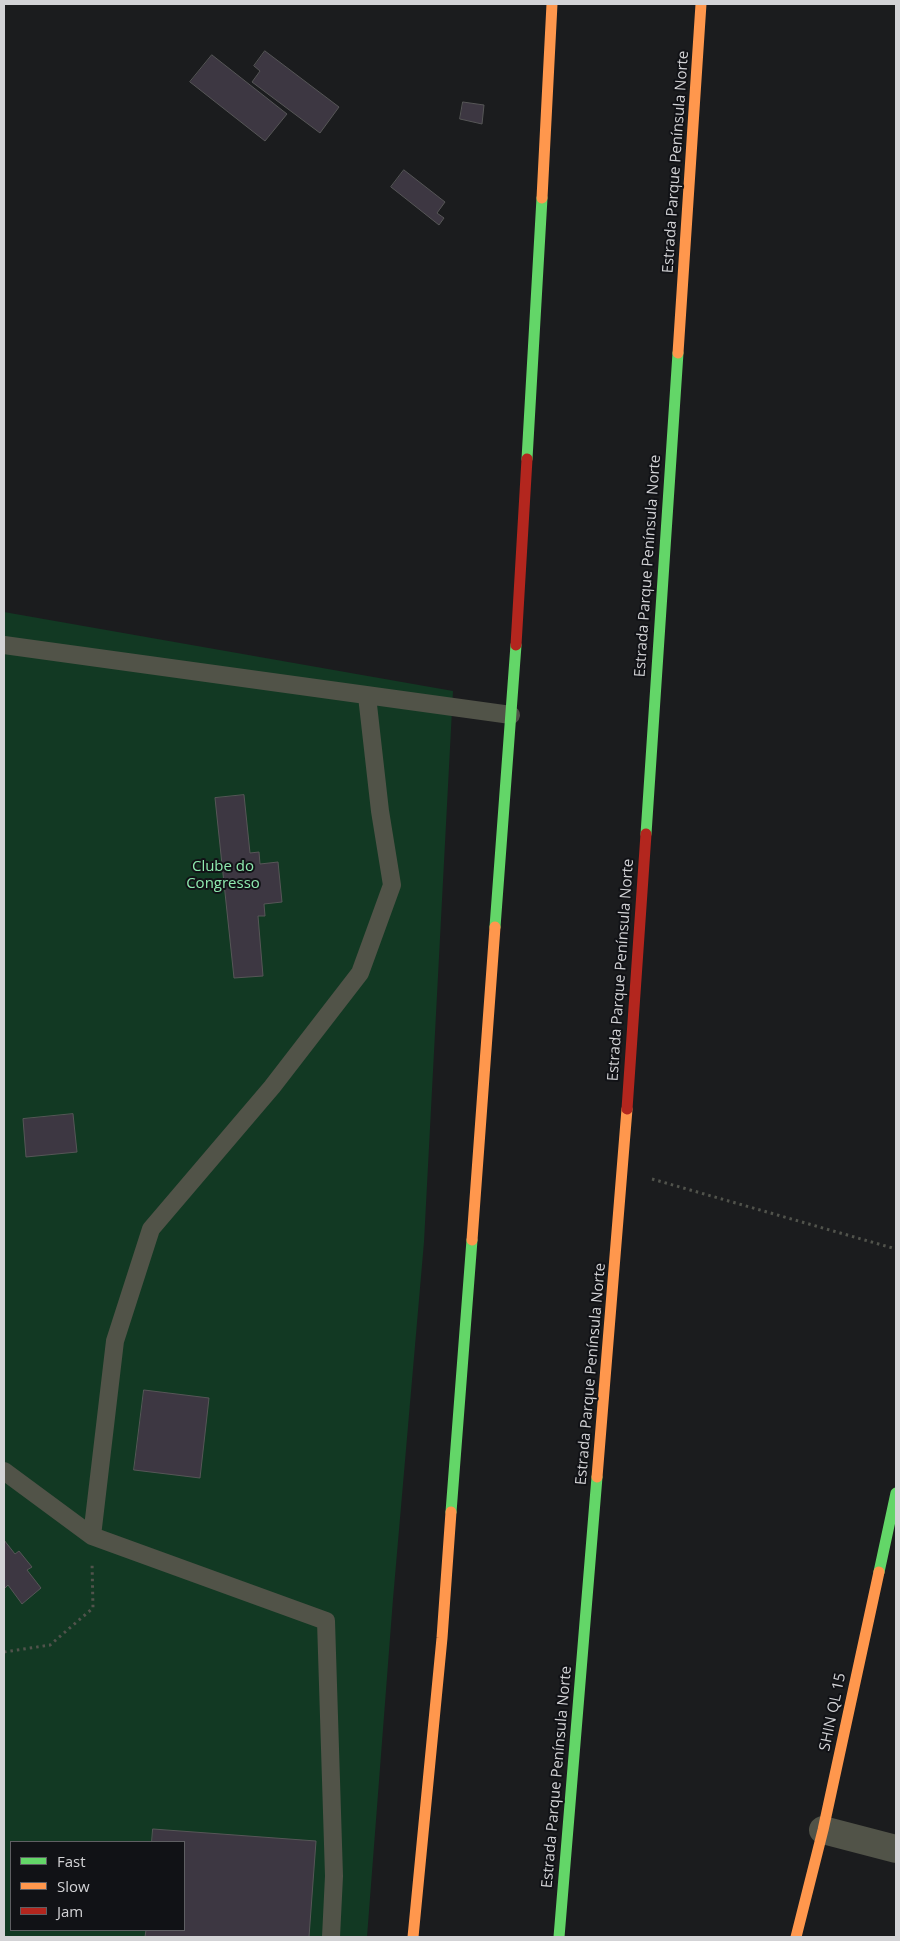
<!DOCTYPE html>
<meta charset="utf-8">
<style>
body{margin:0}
#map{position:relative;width:900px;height:1941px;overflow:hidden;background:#1b1c1e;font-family:"Open Sans",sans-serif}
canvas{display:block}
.frame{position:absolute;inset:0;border:5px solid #d3d3d6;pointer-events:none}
.legend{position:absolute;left:10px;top:1841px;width:175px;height:90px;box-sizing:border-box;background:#111216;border:1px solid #5f5f63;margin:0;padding:6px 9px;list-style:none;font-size:15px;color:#d3d3d6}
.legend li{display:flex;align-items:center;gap:10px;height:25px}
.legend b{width:25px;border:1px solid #5f5f63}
</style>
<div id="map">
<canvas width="900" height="1941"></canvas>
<div class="frame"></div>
<ul class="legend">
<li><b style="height:6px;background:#63d668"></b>Fast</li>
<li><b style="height:6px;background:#ff974d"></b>Slow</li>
<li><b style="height:6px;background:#b3261e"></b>Jam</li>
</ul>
</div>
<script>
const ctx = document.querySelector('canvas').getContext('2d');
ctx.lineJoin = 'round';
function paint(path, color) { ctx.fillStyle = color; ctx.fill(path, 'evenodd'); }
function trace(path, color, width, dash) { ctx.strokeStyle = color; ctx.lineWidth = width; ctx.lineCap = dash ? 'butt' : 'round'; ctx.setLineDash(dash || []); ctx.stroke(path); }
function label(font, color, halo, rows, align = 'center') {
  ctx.font = font + ' "Open Sans",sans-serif'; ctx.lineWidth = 4; ctx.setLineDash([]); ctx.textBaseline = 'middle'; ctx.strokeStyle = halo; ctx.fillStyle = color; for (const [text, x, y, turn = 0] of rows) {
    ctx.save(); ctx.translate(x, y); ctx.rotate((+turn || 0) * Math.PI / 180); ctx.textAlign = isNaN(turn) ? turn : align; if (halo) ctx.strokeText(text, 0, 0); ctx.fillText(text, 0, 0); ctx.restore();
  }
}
const green = new Path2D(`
 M4,612L453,691L424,1242L393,1599L367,1937H4ZM11,1842H184V1930H11Z`);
const building = new Path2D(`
 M265,51L339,107L320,133L252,82L260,71L254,66Z
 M212,55L287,114L265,141L190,82Z
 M463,102L484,105L482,124L460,119Z
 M404,170L445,202L437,213L444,218L439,225L391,187Z
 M244,795L250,853L259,852L260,864L278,862L282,902L264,904L265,916H258L263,976L234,978L215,798Z
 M73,1114L77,1152L26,1157L23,1119Z
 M144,1390L209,1398L200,1478L134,1470Z
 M4,1540L15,1554L19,1551L32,1567L27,1570L41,1588L22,1604L8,1585L4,1589Z
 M153,1829L316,1841L309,1937H145L146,1930H184V1842H152Z`);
const path = new Path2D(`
 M652,1179L896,1249
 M4,1652L50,1645L93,1608L92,1562`);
const lane = new Path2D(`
 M4,645L511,715
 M4,1471L92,1536L326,1621L334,1876L331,1937
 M92,1536L115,1341L151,1229L272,1087L360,973L392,885L380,811L367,696`);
const street = new Path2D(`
 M823,1830L896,1849`);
const fast = new Path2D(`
 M527,459L542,198
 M646,834L678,353
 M495,927L516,645
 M451,1512L472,1240
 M879,1572L896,1493
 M559,1937L597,1477`);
const slow = new Path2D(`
 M542,198L552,4
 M678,353L701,4
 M472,1240L495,927
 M597,1477L627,1109
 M413,1937L442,1638L451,1512
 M796,1937L823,1830L879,1572`);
const jam = new Path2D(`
 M516,645L527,459
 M627,1109L646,834`);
const streetNames = [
 ["Estrada Parque Península Norte",676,162,-86],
 ["Estrada Parque Península Norte",648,566,-86],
 ["Estrada Parque Península Norte",621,970,-86],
 ["Estrada Parque Península Norte",591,1374,-85],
 ["SHIN QL 15",833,1712,-78],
 ["Estrada Parque Península Norte",557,1777,-85]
];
const parkNames = [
 ["Clube do",223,867],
 ["Congresso",223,884]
];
paint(green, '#123923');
paint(building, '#3d3742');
trace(building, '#565657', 1);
trace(path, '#51534c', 3, [2.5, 4]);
trace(lane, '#515348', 18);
trace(street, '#515348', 28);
trace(fast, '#63d668', 11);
trace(slow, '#ff974d', 11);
trace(jam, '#b3261e', 11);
label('15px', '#d3d3d6', '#111216', streetNames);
label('15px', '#8feab0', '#111216', parkNames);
</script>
